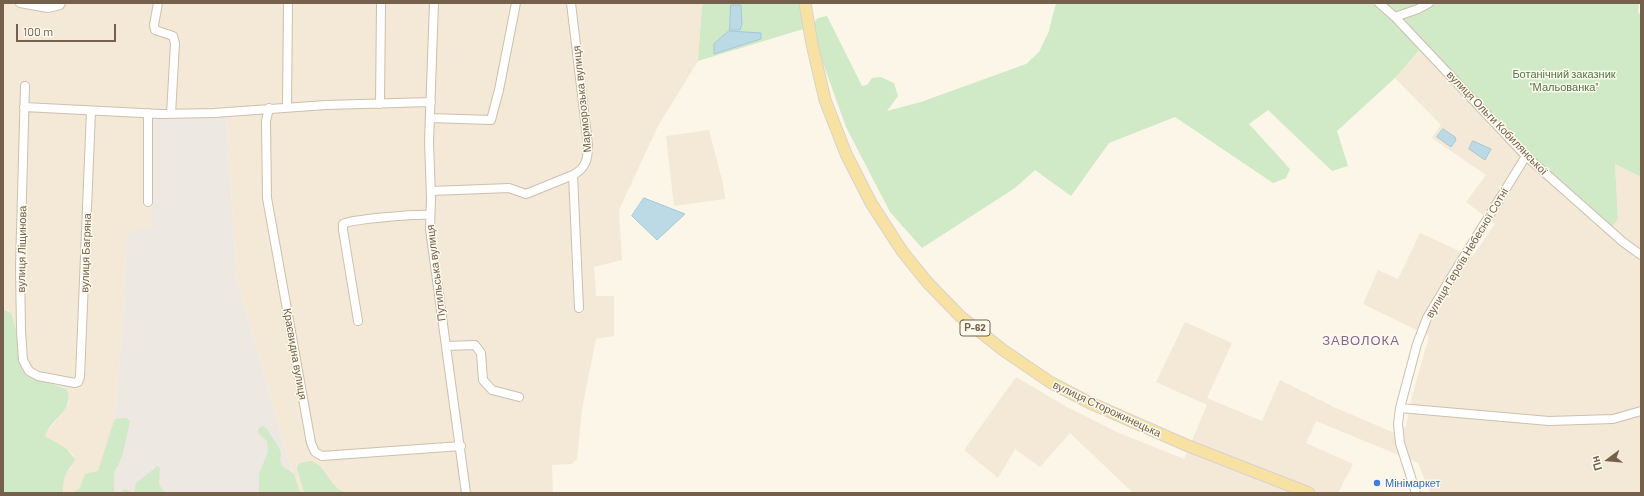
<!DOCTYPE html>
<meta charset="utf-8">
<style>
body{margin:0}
#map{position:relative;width:1644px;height:496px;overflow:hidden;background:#fcf6e8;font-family:Barlow,sans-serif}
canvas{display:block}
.frame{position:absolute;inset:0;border:4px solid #75604c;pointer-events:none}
.north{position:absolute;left:1588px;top:440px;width:40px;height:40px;-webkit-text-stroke:3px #fefaee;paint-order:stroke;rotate:254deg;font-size:11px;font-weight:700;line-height:16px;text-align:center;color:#75604c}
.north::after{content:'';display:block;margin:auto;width:14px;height:18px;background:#75604c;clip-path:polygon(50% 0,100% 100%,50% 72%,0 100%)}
.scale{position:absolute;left:16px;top:24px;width:100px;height:18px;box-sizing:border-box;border:2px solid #75604c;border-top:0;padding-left:5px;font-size:12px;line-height:14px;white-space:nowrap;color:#75604c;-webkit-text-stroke:3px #fefaee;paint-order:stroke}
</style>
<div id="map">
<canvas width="1644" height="496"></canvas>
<div class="frame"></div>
<div class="north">Пн</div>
<div class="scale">100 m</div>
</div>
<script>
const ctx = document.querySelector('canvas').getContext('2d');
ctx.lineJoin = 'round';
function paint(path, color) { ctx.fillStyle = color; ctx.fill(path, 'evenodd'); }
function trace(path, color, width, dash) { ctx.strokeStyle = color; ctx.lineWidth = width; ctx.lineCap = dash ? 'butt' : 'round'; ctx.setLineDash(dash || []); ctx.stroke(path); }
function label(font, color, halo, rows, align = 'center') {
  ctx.font = font + ' Barlow,sans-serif'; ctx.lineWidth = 3; ctx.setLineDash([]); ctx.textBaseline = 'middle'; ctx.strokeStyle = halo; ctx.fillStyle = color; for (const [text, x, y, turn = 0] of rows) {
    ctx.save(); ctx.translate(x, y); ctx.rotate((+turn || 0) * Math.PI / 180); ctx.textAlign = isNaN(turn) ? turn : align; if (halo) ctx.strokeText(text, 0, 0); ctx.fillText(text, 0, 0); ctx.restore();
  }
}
const residential = new Path2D(`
 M3,3H704L702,6L698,61L658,126L619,210L622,260L594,267L596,296H614V336L596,339L582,409L577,459L571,464L552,465L553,493H298L237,281L226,116H150L151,229L127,232L122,335L114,421L119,445L103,493H63V481L65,475L71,468L74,456L66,448L45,436L47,431L63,412L69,403L66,388L44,383L32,377L9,311L3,309Z
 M1422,47L1618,219L1615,164L1641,177V493H1430L1418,463L1316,421L1306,443L1353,464L1338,493H1133L1070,433L1040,467L1015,449L998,478L964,450L1016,377L1065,406L1119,433L1184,459L1207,405L1156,382L1185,322L1232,343L1207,398L1262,421L1280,380L1336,408L1397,434L1406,426L1412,397L1429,336L1363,304L1378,270L1398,279L1420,233L1472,257L1495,224L1466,202L1486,175L1432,138L1441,125L1395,78Z
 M709,130L723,184L725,199L674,206L666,136Z`);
const industrial = new Path2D(`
 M150,116H226L237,281L298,493H103L119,445L114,421L122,335L127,232L151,228Z`);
const green = new Path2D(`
 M704,3H806L810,26L818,18L827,16L862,86L867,85L872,78L881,77L894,83L898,96L887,111L921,102L1026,64L1039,52L1049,31L1056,3H1639L1638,12L1641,15V177L1615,164L1618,219L1610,229L1587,211L1422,47L1395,78L1337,131L1348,166L1332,171L1268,110L1249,124L1290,169L1286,178L1273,183L1175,117L1109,143L1071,196L1035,170L1015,188L922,248L890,212L846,127L810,27L698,61L702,6Z
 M3,309L11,313L17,333L20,360L38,380L67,389C74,413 52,416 45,436L66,448L75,459C72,466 65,473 64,480C63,484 63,489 63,493H3Z
 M116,419L126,418L130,421L122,457L114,473V493H72L80,488L85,474L98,471L114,421Z
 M263,426L267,429L279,448L281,453L280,460L282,466L294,474L300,493H259V474L268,452L267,441L259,434L258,430L259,428Z
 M311,461C327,465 329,491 349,493H304L297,469L298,465L300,463Z
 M158,466L160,468L159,484L165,493H120L125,489L134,493L136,483Z`);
const water = new Path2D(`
 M731,5H741L742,24L740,30H730Z
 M729,31L761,33V39L714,54V44Z
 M1443,129L1455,137L1456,140L1451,147L1437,137Z
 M1473,141L1491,149L1485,160L1469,149Z
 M644,198L685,214L657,240L632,216Z`);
const minor = new Path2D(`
 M20,3L48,8L60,5L61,3
 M158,3L154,25L155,30L173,36L175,43L171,114
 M434,3L429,142L431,198L430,229L466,493
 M571,3L588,145C588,159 586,168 573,175L579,308
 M1379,3L1395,17L1526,156L1623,242L1641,255
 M1395,17L1418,9L1429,3
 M25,86L20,267L21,331L23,360L29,371L38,376L75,383L78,382L80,377L91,111
 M380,104L381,3
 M24,107L161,114L214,113L326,105L431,102
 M287,107L288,3
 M269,108L266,121L267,198L311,443L315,452L322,456L461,446
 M430,118L491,120L499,90L516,3
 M431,191L509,188L526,194L573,175
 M148,202V113
 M358,321L343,230V224C351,219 418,214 430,215
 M446,346L475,345L481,353L483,380L492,390L519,397
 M1400,408L1549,421L1613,419L1641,411
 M1416,493L1400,443L1398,424L1400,408L1417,344L1427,318L1452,276L1526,156`);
const major = new Path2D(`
 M805,3L812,44L825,100L846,154L871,203L902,251L927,282L960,316L1003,350L1050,382L1088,402L1186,445L1309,493`);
const markers = [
 [1377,483,4,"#3f7fe0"]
];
const shields = [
 [975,328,30]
];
const shieldNames = [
 ["Р-62",975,328]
];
const parkNames = [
 ["Ботанічний заказник",1564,74],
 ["\"Мальованка\"",1564,87]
];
const streetNames = [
 ["Марморозька вулиця",582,99,-96],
 ["вулиця Ольги Кобилянської",1497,123,46],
 ["вулиця Ліщинова",22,249,-89],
 ["вулиця Багряна",86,253,-88],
 ["вулиця Героїв Небесної Сотні",1467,253,-59],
 ["Путильська вулиця",436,273,-97],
 ["Краєвидна вулиця",295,354,80],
 ["вулиця Сторожинецька",1107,409,25]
];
const shopNames = [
 ["Мінімаркет",1385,483]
];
const quarterNames = [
 ["ЗАВОЛОКА",1361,341]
];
paint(residential, '#f3e9d6');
paint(industrial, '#ede8e1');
paint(green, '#d0e9c6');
paint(water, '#bcdae5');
trace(water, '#a3c9d7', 1);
trace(minor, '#cebfae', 10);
trace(major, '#d8d2cd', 13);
trace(minor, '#fff', 8);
trace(major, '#f8e2a3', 11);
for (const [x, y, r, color] of markers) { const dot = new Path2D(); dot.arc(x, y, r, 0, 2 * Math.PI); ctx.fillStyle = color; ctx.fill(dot); trace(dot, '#fefaee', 1.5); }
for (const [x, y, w] of shields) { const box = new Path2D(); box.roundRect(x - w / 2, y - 8, w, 16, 3); ctx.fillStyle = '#fefaee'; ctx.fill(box); trace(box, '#75604c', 1); }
label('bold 10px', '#75604c', null, shieldNames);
label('11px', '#4e7a44', '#fefaee', parkNames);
label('11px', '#75604c', '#fefaee', streetNames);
label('11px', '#366cbe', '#fefaee', shopNames, 'left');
ctx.letterSpacing = '1px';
label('13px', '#886491', '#fefaee', quarterNames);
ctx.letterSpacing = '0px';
</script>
